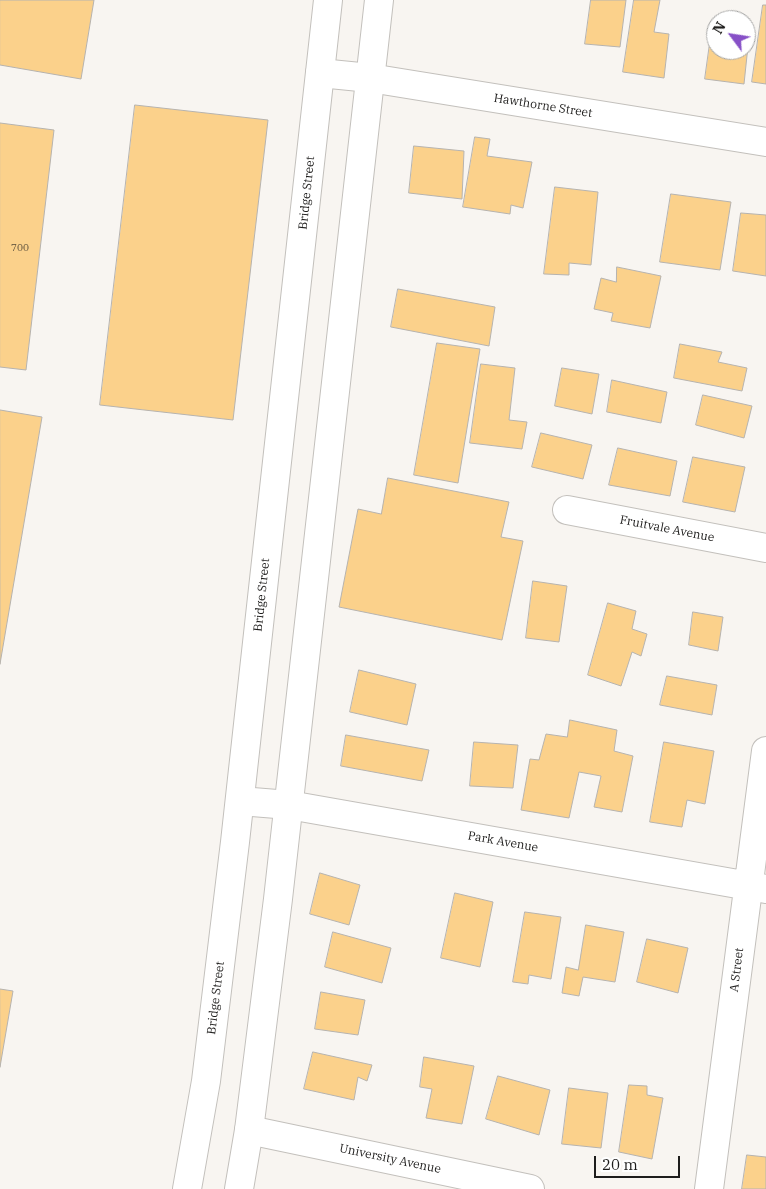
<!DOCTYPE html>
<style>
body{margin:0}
#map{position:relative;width:766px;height:1189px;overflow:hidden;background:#f8f5f1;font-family:"IBM Plex Serif",serif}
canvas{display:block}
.north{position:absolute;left:706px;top:10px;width:50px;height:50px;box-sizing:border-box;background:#fff;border:1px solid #a5a5a4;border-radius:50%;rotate:301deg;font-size:14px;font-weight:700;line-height:20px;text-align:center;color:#1e1d1c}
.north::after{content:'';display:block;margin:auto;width:18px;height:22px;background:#8750c7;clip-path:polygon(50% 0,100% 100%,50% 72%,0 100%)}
.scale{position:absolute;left:594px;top:1156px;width:86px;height:22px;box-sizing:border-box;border:2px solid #1e1d1c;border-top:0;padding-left:6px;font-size:15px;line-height:18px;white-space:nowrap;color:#1e1d1c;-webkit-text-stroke:4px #fff;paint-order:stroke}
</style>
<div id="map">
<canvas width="766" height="1189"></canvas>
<div class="north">N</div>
<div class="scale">20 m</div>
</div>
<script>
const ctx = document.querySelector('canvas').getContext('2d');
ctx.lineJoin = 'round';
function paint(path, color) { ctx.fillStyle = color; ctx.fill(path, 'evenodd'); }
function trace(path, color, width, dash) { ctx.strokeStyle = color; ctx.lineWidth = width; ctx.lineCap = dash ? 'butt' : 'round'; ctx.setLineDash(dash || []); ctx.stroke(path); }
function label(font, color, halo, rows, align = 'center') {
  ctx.font = font + ' "IBM Plex Serif",serif'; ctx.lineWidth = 4; ctx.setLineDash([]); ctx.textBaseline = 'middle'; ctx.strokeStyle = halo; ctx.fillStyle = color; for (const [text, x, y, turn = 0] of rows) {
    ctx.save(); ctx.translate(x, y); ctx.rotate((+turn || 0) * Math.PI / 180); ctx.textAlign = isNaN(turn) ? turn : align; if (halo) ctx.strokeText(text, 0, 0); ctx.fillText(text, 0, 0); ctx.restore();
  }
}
const building = new Path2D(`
 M0,0H94L81,79L0,65Z
 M591,0H626L620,47L585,44Z
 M634,0H660L654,32L669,34L664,78L623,72Z
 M763,5H766V84L752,82Z
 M710,43H716V50H746V46H748L744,84L705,79Z
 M135,105L268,120L233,420L100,405Z
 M0,123L54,130L26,370L0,367Z
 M475,137L490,139L487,156L532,162L523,208L511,205L510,214L463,207Z
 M414,146L464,151L462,199L409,193Z
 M555,187L598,192L591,265L569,263V275L544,274Z
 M671,194L731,202L720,270L660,262Z
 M741,213L766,215V276L733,271Z
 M617,267L661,276L650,328L611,321L613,313L594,309L601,278L616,282Z
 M398,289L495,307L489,346L391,327Z
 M437,343L480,349L458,483L414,475Z
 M680,344L722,352L718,362L747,368L742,391L674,378Z
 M481,364L515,368L509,420L527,422L522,449L470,443Z
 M562,368L599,374L592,414L555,406Z
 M612,380L667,392L661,423L607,412Z
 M703,395L752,406L744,438L696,425Z
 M0,410L42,417L0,664Z
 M541,433L592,445L583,479L532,467Z
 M618,448L677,461L670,496L609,485Z
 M693,457L745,467L735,512L683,502Z
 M388,478L509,502L501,537L523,541L502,640L339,607L358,509L381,514Z
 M533,581L567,586L559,642L526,638Z
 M608,603L636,611L632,629L647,634L641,656L632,652L621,686L588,675Z
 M693,612L723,617L718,651L689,645Z
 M359,670L416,684L407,725L350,712Z
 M667,676L717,685L712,715L660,705Z
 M570,720L617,730L614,751L633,756L622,812L594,807L601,776L579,772L569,818L521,810L530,759L539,760L546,734L567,737Z
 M346,735L429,750L422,781L341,766Z
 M474,742L518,745L513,788L470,786Z
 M664,742L714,751L705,804L687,800L682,827L650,822Z
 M320,873L360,885L349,925L310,914Z
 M455,893L493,902L480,967L441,958Z
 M525,912L561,917L551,979L529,975L528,984L513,982Z
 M586,925L624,932L615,982L583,977L579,996L562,993L566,967L578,970Z
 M333,932L391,948L382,983L325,967Z
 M647,939L688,948L678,993L637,982Z
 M0,989L13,991L0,1067Z
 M321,992L365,1000L358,1035L315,1029Z
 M313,1052L372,1065L367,1081L358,1077L354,1100L304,1089Z
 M424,1057L474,1066L462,1124L426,1118L432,1089L420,1087Z
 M498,1076L550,1090L539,1135L486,1119Z
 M629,1085L647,1086V1095L663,1098L652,1159L619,1152Z
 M569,1088L608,1093L601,1148L562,1144Z
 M747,1155L766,1157V1189H742Z`);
const minor = new Path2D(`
 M320,73L370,78L766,142
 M567,510L766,548
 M240,801L289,805L766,889
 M249,1130L530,1189
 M709,1189L766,751`);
const secondary = new Path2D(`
 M187,1189L206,1081L235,842L328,0
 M239,1189L249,1130L278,899L379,0`);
const numberNames = [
 ["700",20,248]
];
const streetNames = [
 ["Hawthorne Street",543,106,9],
 ["Bridge Street",307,193,-84],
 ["Fruitvale Avenue",667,529,11],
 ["Bridge Street",262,595,-84],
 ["Park Avenue",503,842,10],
 ["A Street",737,970,-83],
 ["Bridge Street",216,998,-83],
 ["University Avenue",390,1159,12]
];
paint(building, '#fbd18b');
trace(building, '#b6b3af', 1);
trace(minor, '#c3c0bc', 30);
trace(secondary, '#c3c0bc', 30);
trace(minor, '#fff', 28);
trace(secondary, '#fff', 28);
label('10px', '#554a38', null, numberNames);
label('12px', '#1e1d1c', '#fff', streetNames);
</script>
